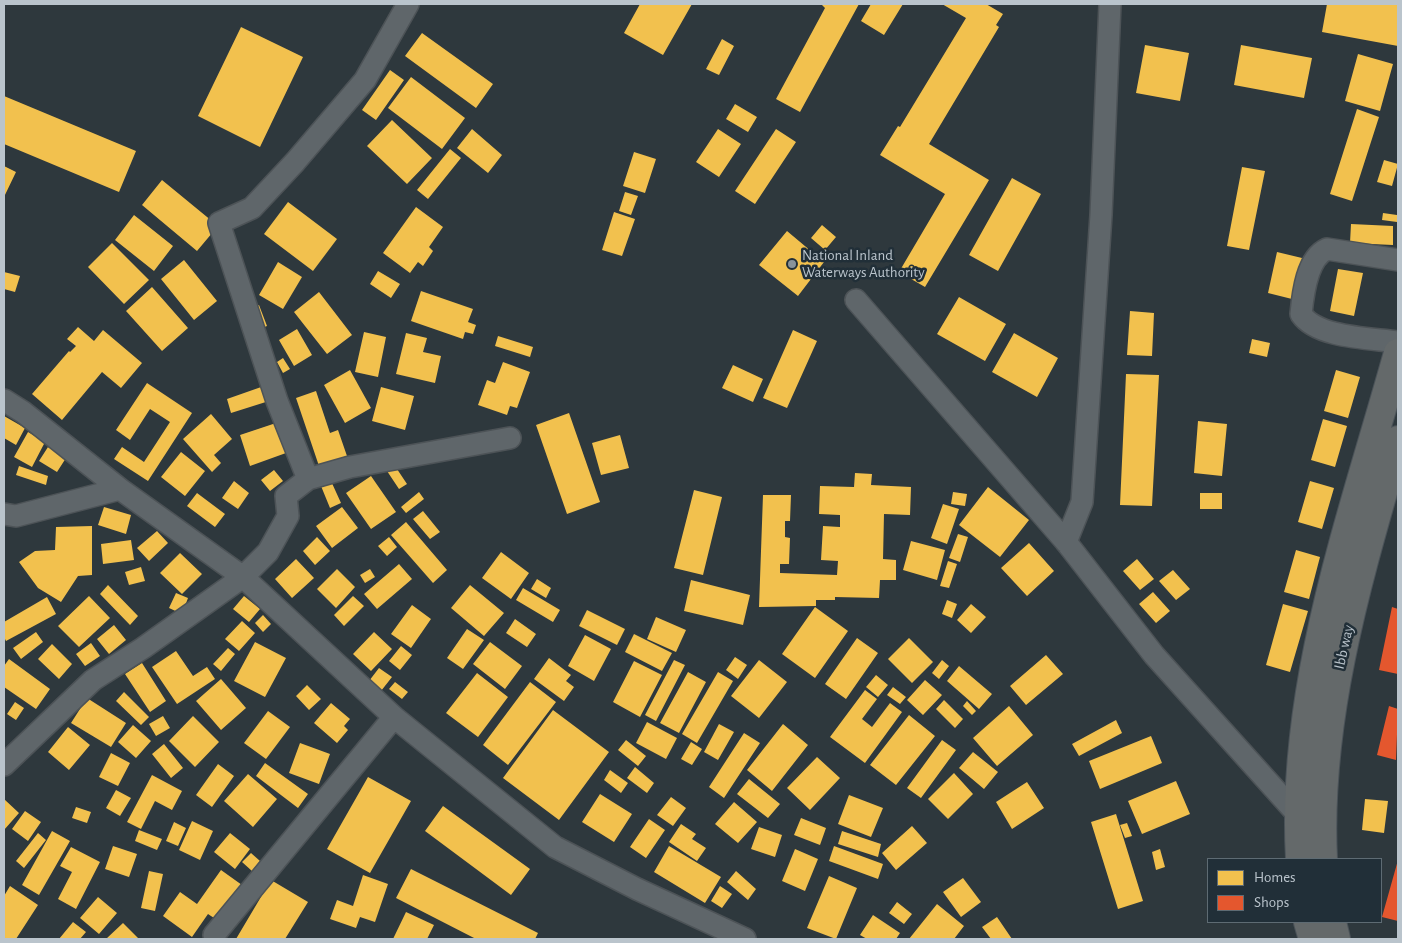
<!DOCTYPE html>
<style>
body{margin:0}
#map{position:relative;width:1402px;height:943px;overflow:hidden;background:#2e383d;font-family:"Alegreya Sans",sans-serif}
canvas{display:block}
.frame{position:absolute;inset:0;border:5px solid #bac4cc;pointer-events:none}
.legend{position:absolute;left:1207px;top:858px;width:175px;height:65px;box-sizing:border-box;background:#212f38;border:1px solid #5e6b73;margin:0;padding:6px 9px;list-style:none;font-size:15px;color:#bac4cc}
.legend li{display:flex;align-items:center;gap:10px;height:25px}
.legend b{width:25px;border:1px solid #5e6b73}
</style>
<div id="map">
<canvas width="1402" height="943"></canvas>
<div class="frame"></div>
<ul class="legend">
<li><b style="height:14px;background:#f2c14e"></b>Homes</li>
<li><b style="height:14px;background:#e4572e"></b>Shops</li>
</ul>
</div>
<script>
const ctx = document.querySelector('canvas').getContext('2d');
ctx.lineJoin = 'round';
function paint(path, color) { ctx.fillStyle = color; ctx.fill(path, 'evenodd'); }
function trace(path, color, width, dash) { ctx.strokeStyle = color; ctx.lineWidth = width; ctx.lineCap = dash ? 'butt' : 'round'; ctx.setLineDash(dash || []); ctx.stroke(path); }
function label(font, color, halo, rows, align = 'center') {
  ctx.font = font + ' "Alegreya Sans",sans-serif'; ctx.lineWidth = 5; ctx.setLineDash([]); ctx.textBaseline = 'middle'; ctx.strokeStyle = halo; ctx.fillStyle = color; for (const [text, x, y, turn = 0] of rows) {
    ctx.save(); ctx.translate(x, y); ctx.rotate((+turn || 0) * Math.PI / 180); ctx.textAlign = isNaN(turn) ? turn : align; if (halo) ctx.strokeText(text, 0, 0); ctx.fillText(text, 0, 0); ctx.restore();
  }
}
const homes = new Path2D(`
 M640,4H692L663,55L624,33Z
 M821,4H859L800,112L776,99L825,8Z
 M871,4H903L884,35L861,21Z
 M942,4H986L1003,14L996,25L999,27L929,144L989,180L925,287L899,272L945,194L880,155L898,126L900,127L966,18Z
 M1327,4H1398V46L1322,32Z
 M241,27L303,57L260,147L198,116Z
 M422,33L493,84L476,108L405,56Z
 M722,39L734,46L719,75L706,69Z
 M1145,45L1189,53L1180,101L1136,93Z
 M1241,45L1312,58L1304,98L1234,85Z
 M1358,54L1393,64L1380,111L1345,101Z
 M390,70L404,80L376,120L362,110Z
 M411,77L465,118L442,149L388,108Z
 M4,96L136,151L119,192L4,144Z
 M735,104L757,117L748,132L726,119Z
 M1357,109L1379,117L1352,201L1330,194Z
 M392,120L432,158L407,184L367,146Z
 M472,129L502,155L488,173L457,148Z
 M718,129L741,144L719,177L696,162Z
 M776,129L796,142L755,204L735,191Z
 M450,149L461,158L428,199L417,190Z
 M634,152L656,159L645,193L623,186Z
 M1384,160L1398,164L1392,186L1377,182Z
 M4,166L16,172L4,197Z
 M1242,167L1265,171L1249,250L1227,246Z
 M1012,178L1041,194L998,271L969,255Z
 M162,180L218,226L197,251L142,205Z
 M625,192L638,196L631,215L619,211Z
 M288,202L337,239L313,271L264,234Z
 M416,207L443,227L429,247L433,251L423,266L418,262L410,273L383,253Z
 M614,212L635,219L622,256L602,250Z
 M1383,213L1397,215V222L1382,220Z
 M134,215L173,246L154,271L115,240Z
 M1351,224L1393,226V245L1350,243Z
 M822,225L836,237L825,250L811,238Z
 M787,231L824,262L798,296L759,265Z
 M112,243L149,280L124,304L88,267Z
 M1277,252L1302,258L1292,299L1268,293Z
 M184,260L217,301L194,320L161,279Z
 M278,262L302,277L283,309L259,295Z
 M1338,269L1363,273L1354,316L1330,311Z
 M378,271L400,284L391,298L370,284Z
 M4,272L20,276L15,292L4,289Z
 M152,287L188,328L162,351L126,311Z
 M421,291L473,309L468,322L476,325L473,334L465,332L463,339L411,321Z
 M319,292L352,335L327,354L294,312Z
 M959,297L1006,324L985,361L937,334Z
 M259,305L267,326L257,330L249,309Z
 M1130,311L1154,313L1152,356L1127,355Z
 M78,327L94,341L103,330L142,363L121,388L102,372L62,420L32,394L69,351L70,352L76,346L67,339Z
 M297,329L312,355L294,366L279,340Z
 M793,330L817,341L787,408L763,398Z
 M364,332L386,337L378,377L355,372Z
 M406,333L427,338L423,352L441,356L435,383L396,374Z
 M1014,333L1058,358L1037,397L992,372Z
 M498,336L533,347L530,357L495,346Z
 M1252,339L1270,343L1267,357L1249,353Z
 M283,358L290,369L283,373L277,362Z
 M503,362L530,372L517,408L510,406L507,415L478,405L487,380L495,383Z
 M733,365L763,379L753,402L722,388Z
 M350,370L371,408L345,423L324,385Z
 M1336,370L1360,377L1348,418L1324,411Z
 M1126,374L1159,375L1152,506L1120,505Z
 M147,383L192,413L148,481L114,459L122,447L144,462L170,422L150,409L130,440L116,430Z
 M264,386L269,401L231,413L227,399Z
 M381,387L414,396L405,430L372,421Z
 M316,391L330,433L338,430L347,456L319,466L296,398Z
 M569,413L600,502L567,514L536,425Z
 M211,414L232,439L214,455L221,463L212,472L183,439Z
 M4,416L25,428L16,445L4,438Z
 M1323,419L1347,426L1335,467L1311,460Z
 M1198,421L1227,424L1222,476L1194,473Z
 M276,423L286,453L250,466L240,435Z
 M28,432L45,442L32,467L14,457Z
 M620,435L629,468L601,475L592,443Z
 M48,447L66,458L57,472L39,461Z
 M181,452L205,471L185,496L161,477Z
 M19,466L48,476L46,485L16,475Z
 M395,466L407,484L399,489L387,471Z
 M274,470L283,481L270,491L261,480Z
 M855,473L872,474L871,485L911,487L910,515L884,514L883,559L896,560V580H880L879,598L835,597V600H816V606L759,607L763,495H791L790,521H785V537L790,538L789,564H780V573L837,575L838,561L821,560L823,526L840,527V515L819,514L820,486L854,487Z
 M371,476L396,512L371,529L346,493Z
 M234,481L249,493L238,509L222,498Z
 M331,481L341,503L330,508L321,486Z
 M1310,481L1334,488L1322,529L1298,522Z
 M988,487L1029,520L1000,557L959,525Z
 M694,490L722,497L703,575L674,568Z
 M419,492L424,499L406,513L401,507Z
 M953,492L967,494L965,506L951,504Z
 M197,493L225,514L215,527L187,506Z
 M1200,493H1222V509H1200Z
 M943,504L959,509L947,544L931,538Z
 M104,507L131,515L126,534L98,525Z
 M342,507L358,528L332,548L316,526Z
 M423,511L440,532L430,539L413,519Z
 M406,522L447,570L433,583L391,535Z
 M92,526V575L78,576L61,602L38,588L19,562L35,551L55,550L56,527Z
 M157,531L168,543L149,561L137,548Z
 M958,534L968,537L960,562L949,558Z
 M317,537L330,551L315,565L303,551Z
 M389,537L397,547L387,556L378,546Z
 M131,540L134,560L103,564L101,544Z
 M911,541L945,550L937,580L903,570Z
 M1029,543L1054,571L1027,596L1001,568Z
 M1296,550L1320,557L1309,599L1284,592Z
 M501,552L529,573L511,599L482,578Z
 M180,553L202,574L182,594L160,573Z
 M296,559L314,578L292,598L275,579Z
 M1137,559L1154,579L1140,590L1123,571Z
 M948,561L957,564L949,588L940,586Z
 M399,564L412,579L377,609L364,594Z
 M141,567L145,581L129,585L125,572Z
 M337,569L355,587L336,608L317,589Z
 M370,569L375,577L365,583L360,575Z
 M1173,570L1190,589L1176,600L1159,581Z
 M537,579L551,588L546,598L531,589Z
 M691,580L750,595L743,625L684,611Z
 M108,585L138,616L130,625L100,594Z
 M470,585L504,613L484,636L451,608Z
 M523,588L560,610L553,622L516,600Z
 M1153,592L1170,611L1156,623L1139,604Z
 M176,593L188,598L182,614L169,608Z
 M89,596L110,618L79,647L58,626Z
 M244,596L260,609L249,622L233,609Z
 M353,596L364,606L344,626L334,615Z
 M47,597L56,614L6,641L4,637V622Z
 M947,600L957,604L952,618L942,614Z
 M971,604L986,617L971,633L957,620Z
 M1283,604L1308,611L1290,672L1266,665Z
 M412,605L431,619L411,648L391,634Z
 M815,607L848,631L815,678L782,654Z
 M587,610L625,629L617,645L579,626Z
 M263,615L271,624L263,632L255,623Z
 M656,617L686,630L676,652L647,639Z
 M515,619L536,634L527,647L506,633Z
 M242,621L255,633L239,651L225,639Z
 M114,625L126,640L109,654L97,639Z
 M467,629L484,640L463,669L447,658Z
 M36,632L43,642L21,659L13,648Z
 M374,632L392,649L371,671L353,654Z
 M634,634L672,653L662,671L625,652Z
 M585,635L611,649L594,681L568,666Z
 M857,638L878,653L846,699L825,684Z
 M909,638L933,662L912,683L888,659Z
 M255,642L286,658L265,697L234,681Z
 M490,642L522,666L505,689L473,664Z
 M91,643L100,656L85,666L76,654Z
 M52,644L72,664L59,679L38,659Z
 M401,646L412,655L400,670L389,661Z
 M228,648L235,654L221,671L213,664Z
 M176,651L193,676L207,667L215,679L177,704L152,667Z
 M1046,655L1063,674L1026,705L1010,686Z
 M735,657L747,665L738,679L726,670Z
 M549,658L571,675L566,681L574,687L564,701L534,679Z
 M9,659L50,689L36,709L4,687V666Z
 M674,660L685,665L656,721L645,715Z
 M759,660L787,682L759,718L731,696Z
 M942,660L949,666L939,679L932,673Z
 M634,661L662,675L640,717L613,702Z
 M142,663L166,701L150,712L125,674Z
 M959,666L992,694L979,709L947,681Z
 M379,668L392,677L381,691L369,681Z
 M688,672L706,682L679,733L660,723Z
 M718,672L733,681L697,743L682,734Z
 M477,673L508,697L478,737L446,713Z
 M876,675L888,685L878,697L866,687Z
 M221,679L246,708L221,730L196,701Z
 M925,680L942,695L923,715L907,700Z
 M395,682L408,692L402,699L389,689Z
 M530,682L556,702L508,765L483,745Z
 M307,685L321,699L309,710L296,696Z
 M893,687L906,697L900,704L887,695Z
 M865,690L877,699L862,719L872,727L890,703L902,712L865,763L830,737Z
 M124,692L149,717L141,725L116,701Z
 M87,698L126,723L111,747L71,723Z
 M944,700L963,719L955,728L936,709Z
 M967,701L976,711L972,715L963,706Z
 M15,702L24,708L16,720L7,714Z
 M331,703L350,719L344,726L348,730L337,743L314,723Z
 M1009,706L1033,735L997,766L973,738Z
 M553,710L609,752L559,820L503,778Z
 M268,711L290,727L266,759L244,743Z
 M909,715L935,736L896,785L870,765Z
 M163,716L170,728L156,736L149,724Z
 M193,716L219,742L195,767L169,741Z
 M1116,720L1122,733L1079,756L1072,744Z
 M647,722L677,738L666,759L636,743Z
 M719,724L734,732L718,760L704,752Z
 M783,724L808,745L772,791L747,770Z
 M133,725L151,741L136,758L118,742Z
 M68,727L90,745L69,770L48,752Z
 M744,733L760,743L724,798L709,787Z
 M1151,736L1162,763L1100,789L1089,761Z
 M626,740L646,756L638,766L618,750Z
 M942,740L956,750L921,798L907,788Z
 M691,742L702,749L692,765L681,759Z
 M300,743L330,754L319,784L289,773Z
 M164,744L183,768L171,778L152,754Z
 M973,752L998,772L984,789L959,768Z
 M111,753L130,763L118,786L99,777Z
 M817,757L840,778L810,810L787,788Z
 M265,763L308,794L298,808L256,776Z
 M218,764L234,776L212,807L196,795Z
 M635,767L654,783L647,793L627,778Z
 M610,770L628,783L621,793L604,780Z
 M954,773L973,794L948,819L928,799Z
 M248,774L277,799L253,827L224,801Z
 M152,775L182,791L172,810L155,801L141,829L127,822Z
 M368,777L411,801L370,873L327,849Z
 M749,779L780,804L768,818L737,794Z
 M1176,781L1190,814L1142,834L1128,801Z
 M1027,782L1044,808L1012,829L996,802Z
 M116,790L131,798L120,816L106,808Z
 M600,794L632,814L614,842L582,822Z
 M849,795L883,808L871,837L838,824Z
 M671,797L686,808L673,826L657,815Z
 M4,799L19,813L4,830Z
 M1365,799L1388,801L1384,833L1362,830Z
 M734,802L757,822L738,843L715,824Z
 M443,806L530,869L511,895L425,831Z
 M76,807L91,812L87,823L72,818Z
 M25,811L41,822L28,841L12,829Z
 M1116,814L1143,901L1118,909L1091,822Z
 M801,818L826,828L820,845L794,835Z
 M649,819L665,830L646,858L630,847Z
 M192,821L213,831L200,860L179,850Z
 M174,822L186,828L178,846L166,841Z
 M1127,823L1132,836L1125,838L1120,825Z
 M681,824L696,834L692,839L706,848L697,861L669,842Z
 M912,826L927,843L896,870L882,853Z
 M759,827L782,835L775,857L751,849Z
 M139,830L162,839L157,850L135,841Z
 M52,831L70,841L39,895L22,885Z
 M842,831L881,844L878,857L838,844Z
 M38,833L46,840L24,868L16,861Z
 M230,833L250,849L235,869L214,852Z
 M113,846L137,854L129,877L105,869Z
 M669,846L721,877L705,903L654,872Z
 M834,846L883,864L878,879L829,861Z
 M71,847L100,862L76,909L58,899L72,872L60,866Z
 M795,849L818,859L805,891L782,881Z
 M1160,849L1165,867L1156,870L1152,852Z
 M251,853L260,861L252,871L242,862Z
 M411,869L538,933L535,939H476L396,898Z
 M221,870L242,885L217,920L208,914L192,937L163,916L180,892L197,904Z
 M149,871L163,874L155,911L141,908Z
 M736,871L756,889L748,900L727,882Z
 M363,875L388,884L375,922L360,917L356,928L330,919L337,900L353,906Z
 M829,876L857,888L836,939L807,928Z
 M963,878L981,902L961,917L943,892Z
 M271,880L308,902L285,939H236Z
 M10,886L38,905L16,939L4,938V896Z
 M720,886L732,894L722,908L711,901Z
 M98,897L117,913L99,934L80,918Z
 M897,902L912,914L904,924L889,913Z
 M937,904L964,926L954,939H909Z
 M406,912L434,925L427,939H393Z
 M873,915L900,933L896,939H867L860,935Z
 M997,917L1012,939H991L982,927Z
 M73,922L86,932L80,939H59Z
 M123,923L139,939H106Z`);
const shops = new Path2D(`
 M1392,607L1398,609V674L1379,670Z
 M1389,706L1398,709L1396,760L1377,755Z
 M1398,860V921L1382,917Z`);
const minor = new Path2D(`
 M1398,260L1327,249C1307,258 1303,293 1301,314C1317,338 1370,338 1398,342
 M856,300L1066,542L1154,655L1298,815L1309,814
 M4,400L23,412L120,489
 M308,479L277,401L219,223L252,208L295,162L365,80L408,4
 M4,514L16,516L120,489L243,577L394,717L555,847L637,889L745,939
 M1066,542L1082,502L1101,215L1110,4
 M4,765L93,680L143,648L243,577L268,552L288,516L286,496L308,479L350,467L510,438
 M214,935L394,717`);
const highway = new Path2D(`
 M1300,859C1290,686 1352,518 1398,353
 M1323,859C1316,716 1359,576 1398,440
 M1308,922L1313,939
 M1332,922L1336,939`);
const markers = [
 [792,264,5,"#89939a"]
];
const poiNames = [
 ["National Inland",802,255],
 ["Waterways Authority",802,272]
];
const streetNames = [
 ["Ibb way",1344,647,-77]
];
paint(homes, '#f2c14e');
paint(shops, '#e4572e');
trace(minor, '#4d5357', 24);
trace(highway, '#4b5359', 30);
trace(minor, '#5f666a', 21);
trace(highway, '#64696a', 28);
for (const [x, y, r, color] of markers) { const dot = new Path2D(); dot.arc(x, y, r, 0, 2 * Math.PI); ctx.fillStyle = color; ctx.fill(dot); trace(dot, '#212f38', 2); }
label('15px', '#bac4cc', '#212f38', poiNames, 'left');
label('15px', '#bac4cc', '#212f38', streetNames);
</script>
